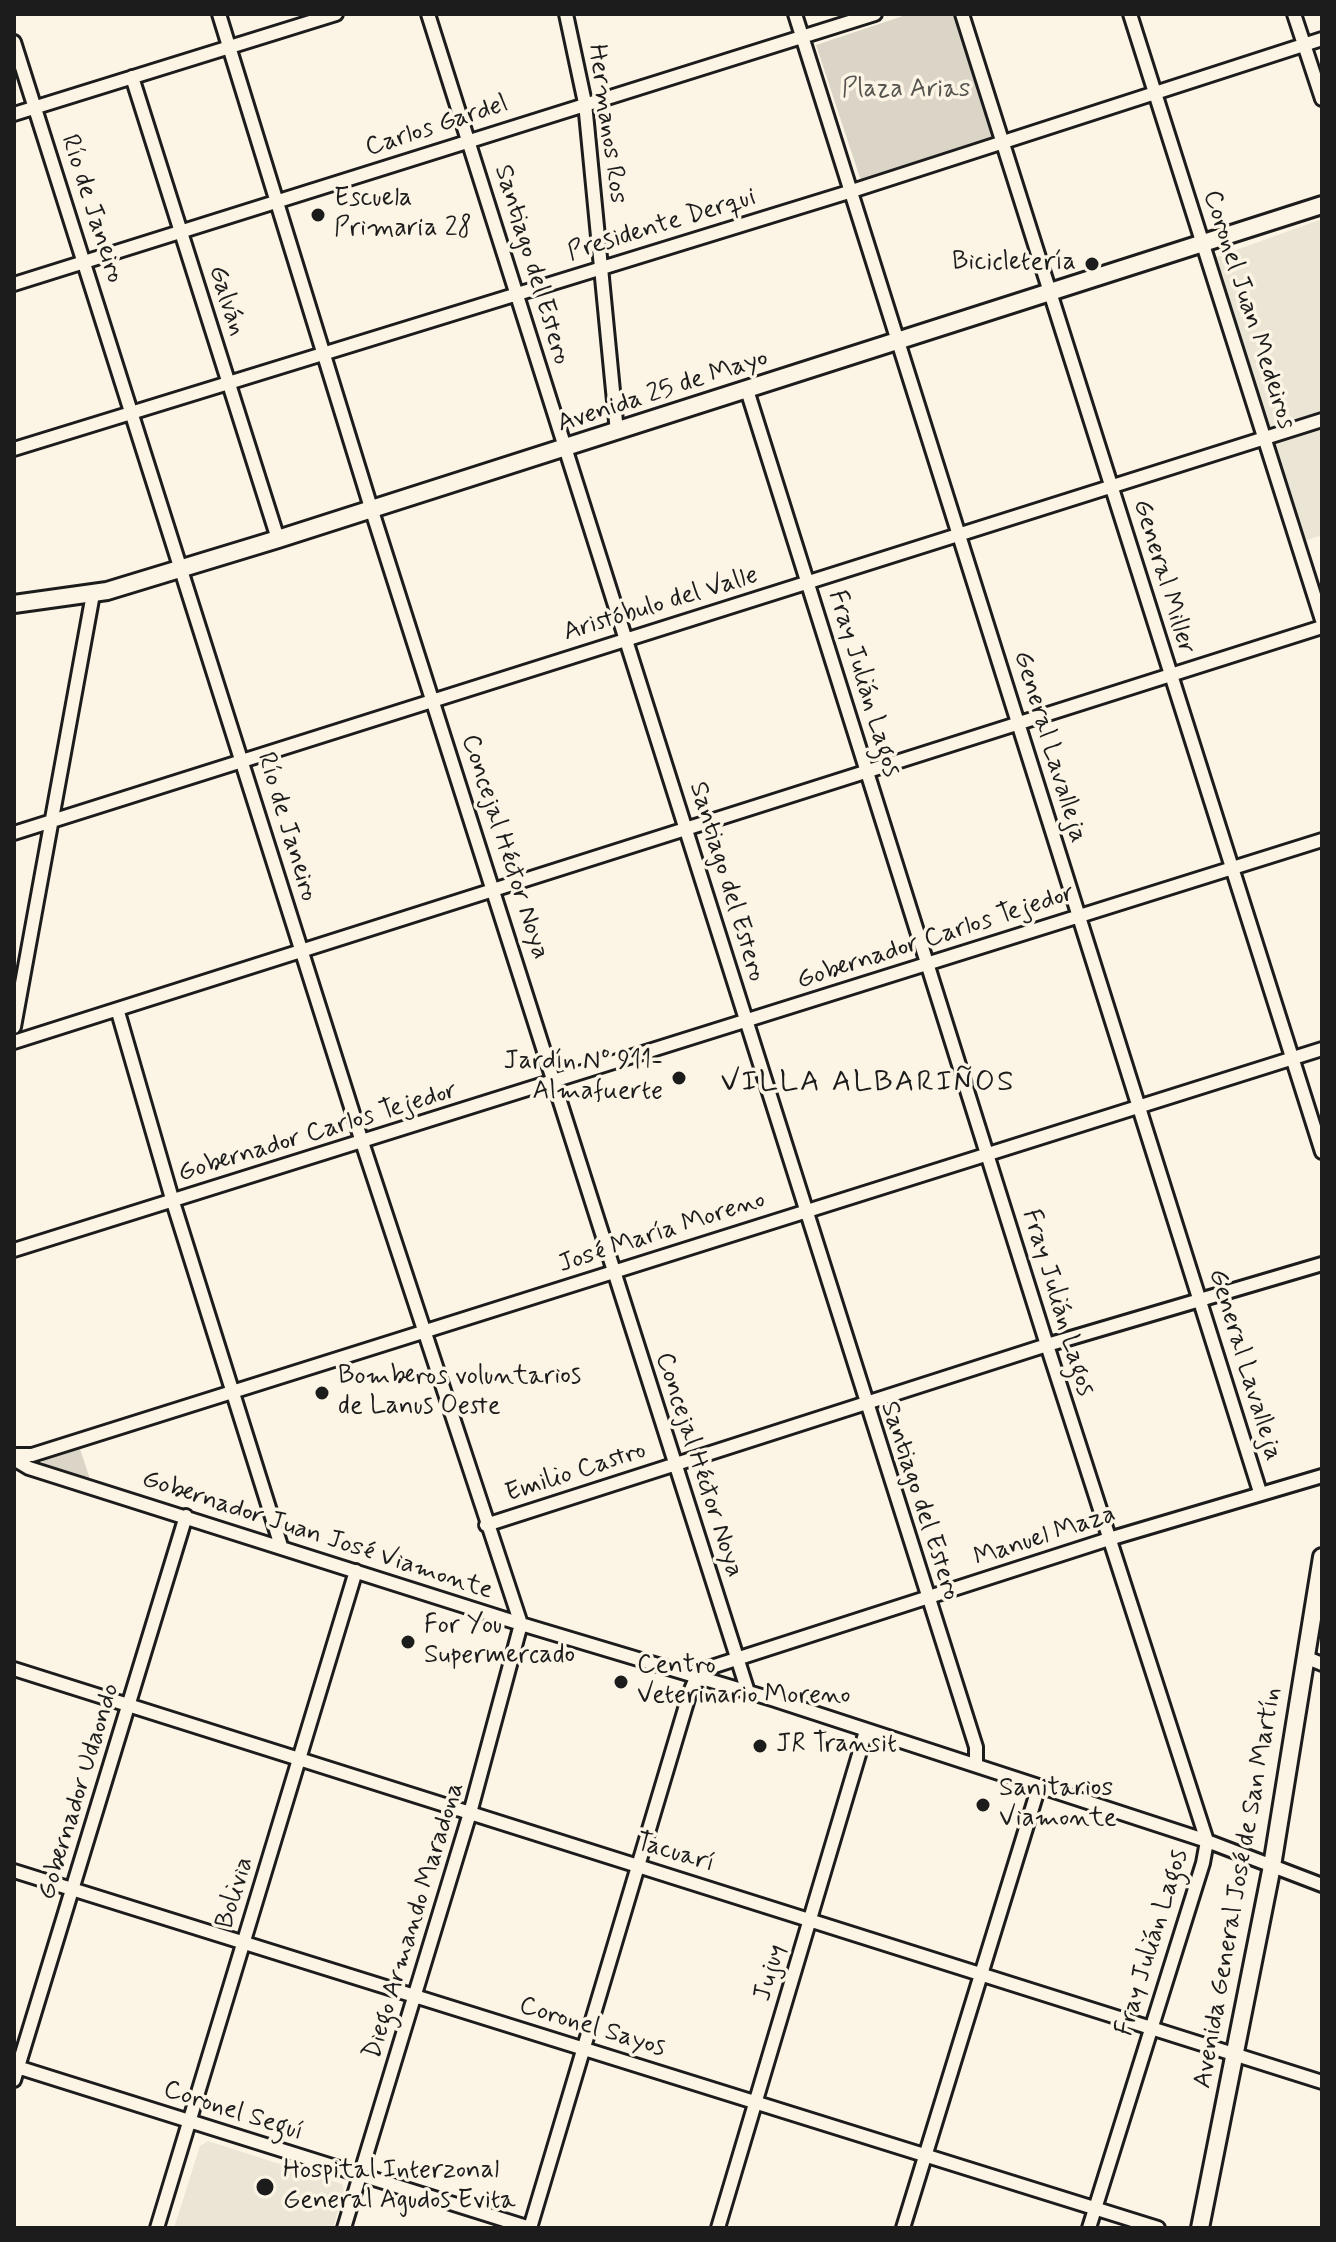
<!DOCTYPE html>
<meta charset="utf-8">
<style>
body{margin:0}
#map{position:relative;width:1336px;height:2242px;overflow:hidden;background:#fcf5e5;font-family:Mynerve,sans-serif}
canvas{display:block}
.frame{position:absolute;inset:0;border:16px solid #1c1c1c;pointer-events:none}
</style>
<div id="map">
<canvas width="1336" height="2242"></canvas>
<div class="frame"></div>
</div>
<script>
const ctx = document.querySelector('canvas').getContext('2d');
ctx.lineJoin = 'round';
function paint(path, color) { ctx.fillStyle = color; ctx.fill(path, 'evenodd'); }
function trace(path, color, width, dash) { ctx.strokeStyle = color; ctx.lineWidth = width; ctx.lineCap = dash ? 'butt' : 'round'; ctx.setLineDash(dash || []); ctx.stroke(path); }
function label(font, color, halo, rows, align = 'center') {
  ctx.font = font + ' Mynerve,sans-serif'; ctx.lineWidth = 7; ctx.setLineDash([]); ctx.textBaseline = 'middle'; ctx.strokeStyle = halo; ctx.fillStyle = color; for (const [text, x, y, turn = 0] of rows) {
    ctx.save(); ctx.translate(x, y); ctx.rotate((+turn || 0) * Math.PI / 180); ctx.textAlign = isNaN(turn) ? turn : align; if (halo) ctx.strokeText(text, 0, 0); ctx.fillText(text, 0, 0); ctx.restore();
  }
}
const built = new Path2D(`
 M1322,219V535L1304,541L1211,259Z
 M208,2141L342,2184L344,2190L333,2228H174L200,2146Z`);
const green = new Path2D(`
 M909,14H956L996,136L861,181L816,45Z
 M78,1443L91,1482L45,1466L42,1461L45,1454Z`);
const minor = new Path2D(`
 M219,14L372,511L748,1692
 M428,14L976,1747V1765
 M566,14L585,103L617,432
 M795,14L1260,1492
 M962,14L1322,1152
 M1130,14L1322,620
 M1294,14L1322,99
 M14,42L362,1142L521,1624
 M132,77L278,539
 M14,114L336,14
 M14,284L875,14
 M747,390L1047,1345L1207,1841L1203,1863L1089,2228
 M14,449L852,191L1322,39
 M14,833L1322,420
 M118,1012L173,1202L281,1546
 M14,1027L93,594
 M14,1042L1322,627
 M14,1250L1322,840
 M14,1455H32L1322,1049
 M14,1459L29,1468L521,1624L775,1700L1207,1841L1322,1885
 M486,1525L1047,1345L1322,1264
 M1305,1657L1322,1664
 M14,1669L1322,2082
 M14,1871L1158,2228
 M14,2066L530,2228
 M14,2080L186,1516
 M157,2228L356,1571
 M344,2228L470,1813L521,1624
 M530,2228L690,1692L699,1671L1109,1539L1322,1476
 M718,2228L866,1731
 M903,2228L1039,1786`);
const major = new Path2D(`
 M14,604L107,591L278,539L1322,205
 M1200,2228L1272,1866L1322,1557`);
const markers = [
 [318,215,8,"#1c1c1c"],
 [1092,264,8,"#1c1c1c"],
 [679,1078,8,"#1c1c1c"],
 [322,1393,8,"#1c1c1c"],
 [408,1642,8,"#1c1c1c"],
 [621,1682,8,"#1c1c1c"],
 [760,1746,8,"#1c1c1c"],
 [983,1805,8,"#1c1c1c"],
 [265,2187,10,"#1c1c1c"]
];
const parkNames = [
 ["Plaza Arias",906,91]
];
const streetNames = [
 ["Hermanos Ros",606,124,82],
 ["Carlos Gardel",437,127,-18],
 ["Río de Janeiro",91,209,72],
 ["Presidente Derqui",662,226,-17],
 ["Santiago del Estero",531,265,73],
 ["Galván",226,301,72],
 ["Coronel Juan Medeiros",1248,310,72],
 ["Avenida 25 de Mayo",663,392,-18],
 ["General Miller",1163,577,73],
 ["Aristóbulo del Valle",661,605,-17],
 ["Fray Julián Lagos",863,684,73],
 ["General Lavalleja",1049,747,73],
 ["Río de Janeiro",286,827,73],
 ["Concejal Héctor Noya",504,847,72],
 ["Santiago del Estero",726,882,73],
 ["Gobernador Carlos Tejedor",936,938,-18],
 ["Gobernador Carlos Tejedor",318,1133,-17],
 ["José María Moreno",662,1233,-18],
 ["Fray Julián Lagos",1057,1303,73],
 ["General Lavalleja",1244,1365,73],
 ["Concejal Héctor Noya",698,1465,72],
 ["Emilio Castro",576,1473,-18],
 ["Santiago del Estero",919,1501,72],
 ["Gobernador Juan José Viamonte",317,1536,18],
 ["Manuel Maza",1045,1537,-18],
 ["Gobernador Udaondo",80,1792,-73],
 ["Tacuarí",675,1854,17],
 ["Avenida General José de San Martín",1239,1888,-80],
 ["Bolivia",236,1893,-73],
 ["Diego Armando Maradona",415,1921,-73],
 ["Fray Julián Lagos",1153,1943,-73],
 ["Jujuy",771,1973,-74],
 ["Coronel Sayos",592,2028,17],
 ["Coronel Seguí",233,2112,18]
];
const poiNames = [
 ["Escuela",334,200],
 ["Primaria 28",334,230],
 ["Bicicletería",1076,264,"right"],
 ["Jardín Nº 911-",663,1063,"right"],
 ["Almafuerte",663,1093,"right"],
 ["Bomberos voluntarios",338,1378],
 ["de Lanus Oeste",338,1408],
 ["For You",424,1627],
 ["Supermercado",424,1657],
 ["Centro",637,1667],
 ["Veterinario Moreno",637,1697],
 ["JR Transit",776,1746],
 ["Sanitarios",999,1790],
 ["Viamonte",999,1820],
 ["Hospital Interzonal",283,2172],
 ["General Agudos Evita",283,2202]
];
const quarterNames = [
 ["VILLA ALBARIÑOS",868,1084]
];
paint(built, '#ebe5d6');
paint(green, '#dbd5c8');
trace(minor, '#1c1c1c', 18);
trace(major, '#1c1c1c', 22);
trace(minor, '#fcf5e5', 12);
trace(major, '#fcf5e5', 16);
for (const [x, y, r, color] of markers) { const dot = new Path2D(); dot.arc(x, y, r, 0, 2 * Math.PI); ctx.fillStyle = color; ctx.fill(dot); trace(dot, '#fcf5e5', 3); }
label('26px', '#555450', '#fcf5e5', parkNames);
label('26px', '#1c1c1c', '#fcf5e5', streetNames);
label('26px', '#1c1c1c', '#fcf5e5', poiNames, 'left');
ctx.letterSpacing = '2px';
label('30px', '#1c1c1c', '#fcf5e5', quarterNames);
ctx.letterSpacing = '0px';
</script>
